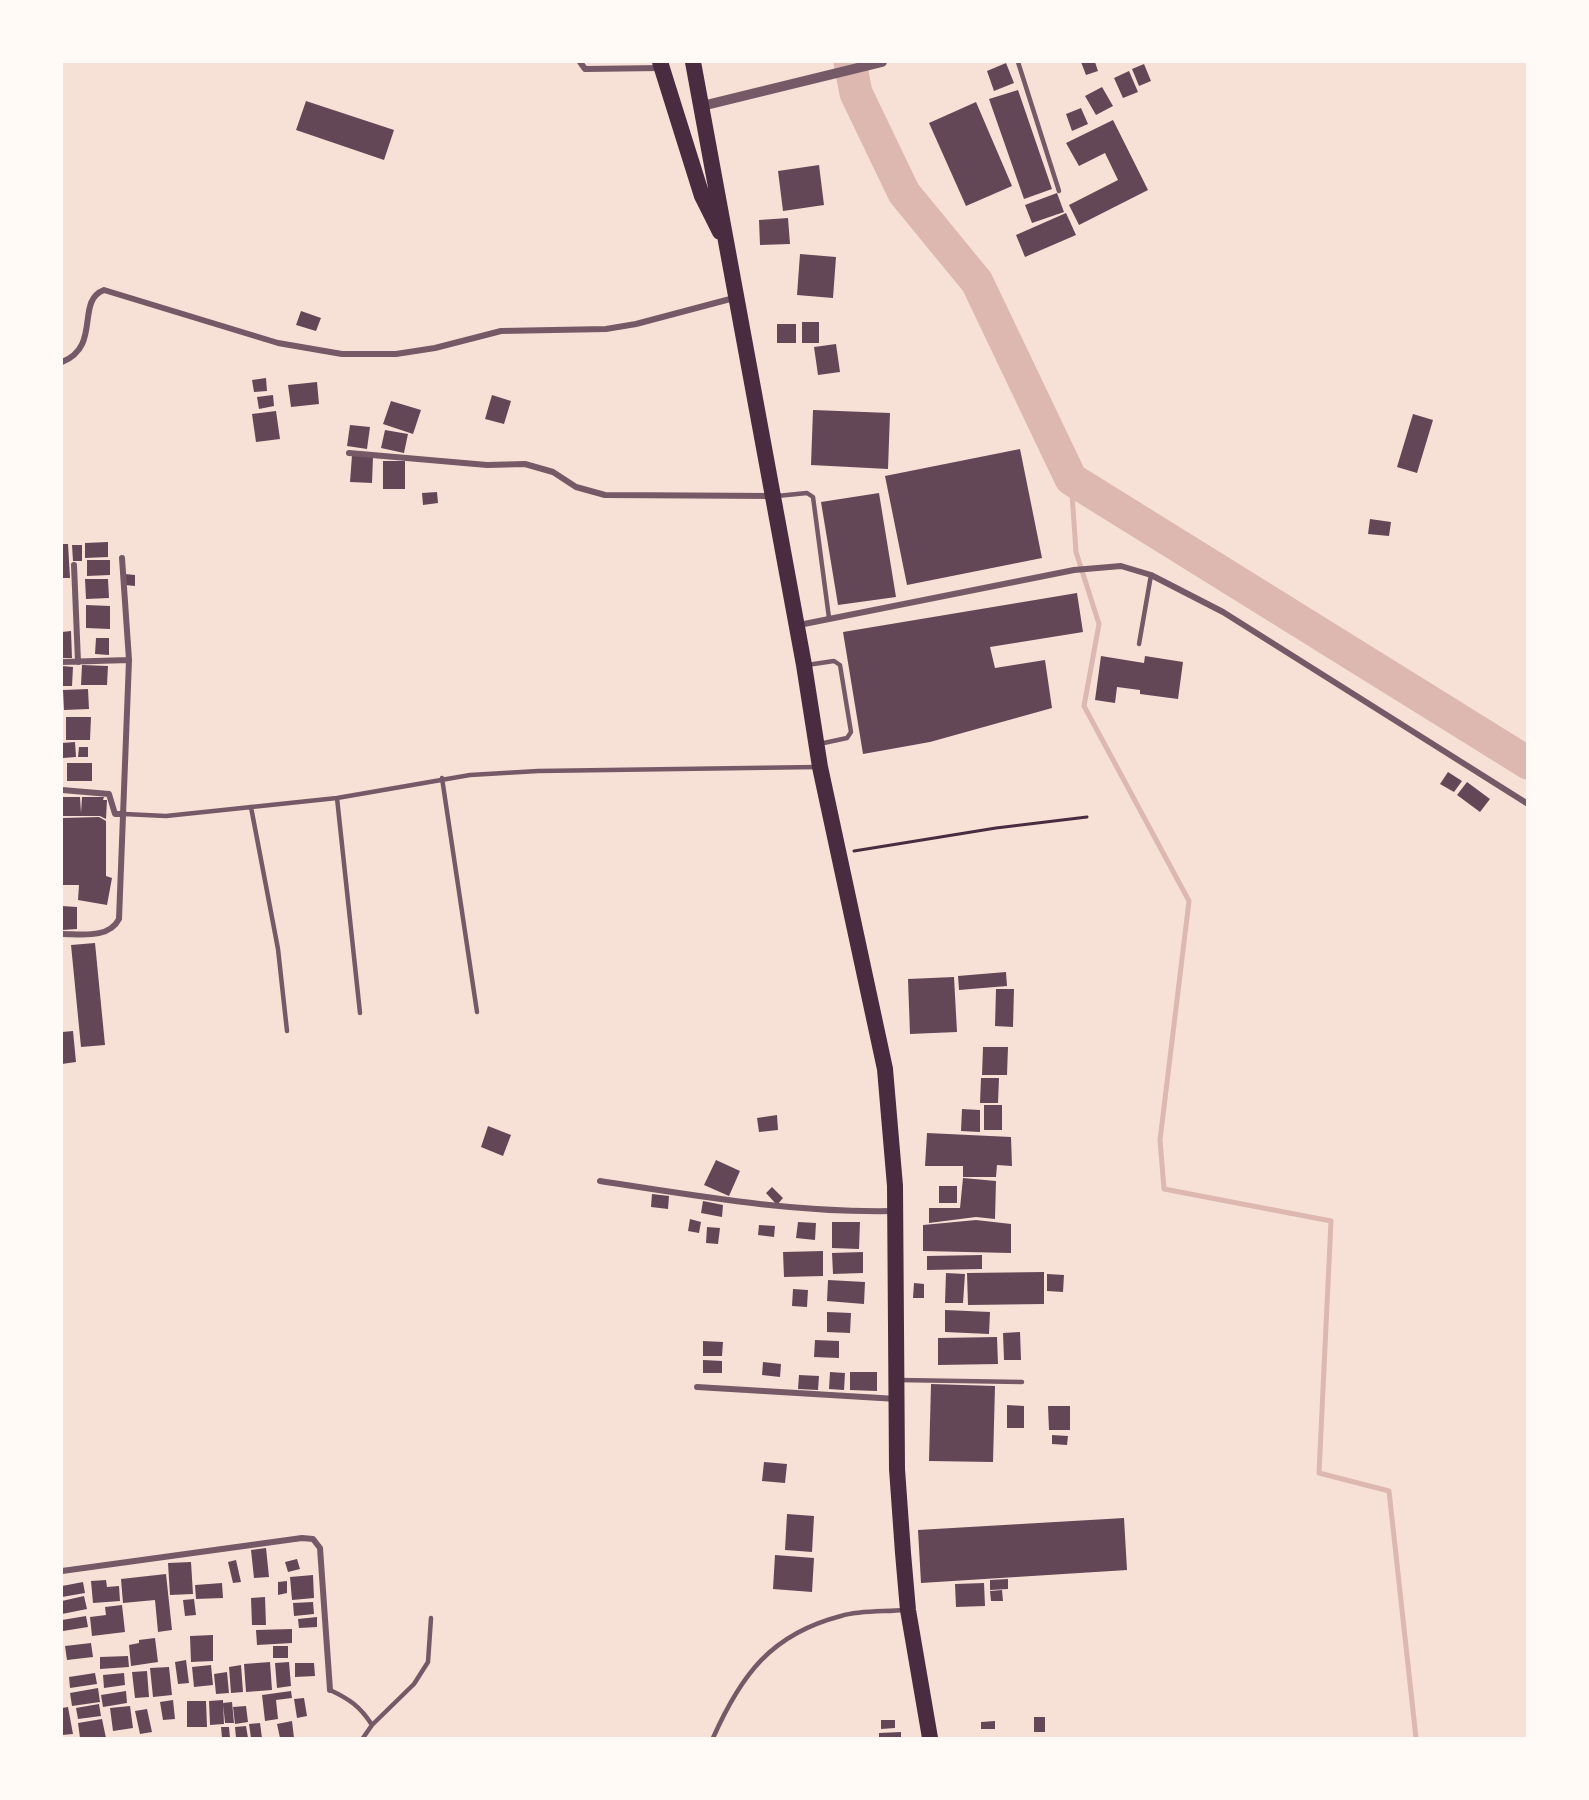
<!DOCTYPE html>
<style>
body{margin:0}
#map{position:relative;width:1589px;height:1800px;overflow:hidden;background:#f7e1d7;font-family:"Fira Sans",sans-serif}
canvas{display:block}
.frame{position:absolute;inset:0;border:63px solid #fffaf5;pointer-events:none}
</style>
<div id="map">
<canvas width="1589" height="1800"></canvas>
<div class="frame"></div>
</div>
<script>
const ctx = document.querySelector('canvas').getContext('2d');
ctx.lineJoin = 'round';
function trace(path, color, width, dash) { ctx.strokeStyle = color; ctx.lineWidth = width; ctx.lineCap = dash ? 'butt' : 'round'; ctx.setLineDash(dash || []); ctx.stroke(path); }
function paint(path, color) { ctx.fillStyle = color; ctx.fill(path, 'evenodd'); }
const stream = new Path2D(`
 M1071,479L1076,552L1099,624L1084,706L1189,901L1160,1140L1164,1189L1331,1221L1319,1473L1389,1491L1416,1738`);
const river = new Path2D(`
 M850,62L856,93L904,193L977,282L1071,479L1528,763`);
const building = new Path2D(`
 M1081,62H1095L1098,71L1086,75Z
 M1006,63L1014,83L994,91L987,71Z
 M1144,64L1151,81L1139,86L1132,69Z
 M1129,71L1138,92L1123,98L1114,78Z
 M1102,87L1113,106L1096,115L1085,96Z
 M1018,90L1052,189L1024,199L989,99Z
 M306,101L394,130L384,160L296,130Z
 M976,102L1012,186L966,206L929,123Z
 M1081,108L1088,124L1072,131L1066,114Z
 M1113,120L1148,190L1079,225L1069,205L1118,180L1105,153L1079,166L1066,143Z
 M819,165L824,205L783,211L778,171Z
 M1057,193L1064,212L1032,223L1025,205Z
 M1066,213L1076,235L1025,257L1016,235Z
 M788,218L790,244L760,245L759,220Z
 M800,254L836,257L833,298L797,295Z
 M301,311L321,318L316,331L296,325Z
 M802,322H819V343H802Z
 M777,324H796V343H777Z
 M836,344L840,372L818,375L814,347Z
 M266,378L267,391L254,392L252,380Z
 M317,382L319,404L291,407L288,385Z
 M273,395L274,406L259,409L257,397Z
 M492,395L511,401L504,424L485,419Z
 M391,401L421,410L413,434L383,424Z
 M813,410L890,413L888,469L811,465Z
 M276,411L280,439L256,442L252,414Z
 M1413,414L1433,420L1417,473L1397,467Z
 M350,425L370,427L367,449L347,446Z
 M385,430L408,434L404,453L381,448Z
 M1020,449L1042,558L907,585L885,476Z
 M352,455L373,457L372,483L350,482Z
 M383,461H405V489H383Z
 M437,492L438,503L423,505L422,493Z
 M879,493L896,597L838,605L821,502Z
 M1370,519L1391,522L1389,536L1368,534Z
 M108,542V557L85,558V543Z
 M62,544H68L70,578H62Z
 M72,545H82V561H73Z
 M87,560H110V575L87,576Z
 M125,574L135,575V586L125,585Z
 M85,579H108L109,598L86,599Z
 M1077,593L1083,632L990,647L995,668L1045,660L1052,708L930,742L863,754L843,632Z
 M86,605L110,606V629L86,628Z
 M71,631L72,658H62V632Z
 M96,638H109V655L95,654Z
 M1101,656L1144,663L1145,656L1183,662L1178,699L1140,694V690L1117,687L1115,703L1095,700Z
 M82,665L108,666L107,685H81Z
 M62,666L73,667L72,686H62Z
 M88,689L89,709L64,710L63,690Z
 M66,717H91L90,740H66Z
 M75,742L76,757L63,758L62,743Z
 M79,747H88V757H78Z
 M67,763H92V781H67Z
 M1448,772L1462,781L1454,792L1440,784Z
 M1467,782L1490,799L1480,812L1457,795Z
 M62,797H80L81,813L82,797H104L103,800H107L106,819L100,816H62Z
 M99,817L106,821V876L112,878L107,905L78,900L79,885H62V818Z
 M62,906L77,907V929L62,930Z
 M95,943L105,1045L81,1047L71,945Z
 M1006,972L1007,986L959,990L958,976Z
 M954,977L957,1032L910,1034L908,979Z
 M996,989H1014L1013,1027L995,1026Z
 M73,1031L76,1062L62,1064V1032Z
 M983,1047H1008L1007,1075H982Z
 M981,1078H999L998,1103H980Z
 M984,1105H1002V1130H984Z
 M962,1109L980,1110V1132L961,1131Z
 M777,1115L778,1130L759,1132L757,1118Z
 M488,1126L511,1135L503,1156L481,1147Z
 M927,1133L1011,1137L1012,1166L997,1165L996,1177H963V1166H925Z
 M716,1160L740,1171L729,1196L704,1185Z
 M963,1178L996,1181L995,1219L976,1217L929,1223V1208H960Z
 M939,1186H957V1203H939Z
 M772,1187L783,1198L777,1205L766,1193Z
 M652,1194L669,1196L668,1209L651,1207Z
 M703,1201L723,1205L722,1217L701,1213Z
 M690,1219L701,1222L699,1233L688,1231Z
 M976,1220L1011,1224V1253L923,1251V1225Z
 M798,1222L816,1223L815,1240L796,1238Z
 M832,1222H860L859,1249L832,1248Z
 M759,1225L775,1226L774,1237L758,1235Z
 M707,1227L720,1228L718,1244L706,1243Z
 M823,1251V1276L784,1277L783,1252Z
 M863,1252V1273L833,1274L832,1253Z
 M982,1255V1269L927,1270V1256Z
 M1044,1272V1304L968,1305L967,1273Z
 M946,1273L965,1274L963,1303H945Z
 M1047,1274L1064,1275L1063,1292L1047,1291Z
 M828,1280L865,1282L864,1304L827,1301Z
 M914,1283L924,1284V1298H913Z
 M793,1289L808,1290L807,1307L792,1306Z
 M945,1310L990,1312L989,1334L945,1332Z
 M827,1312L851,1313L850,1333L827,1332Z
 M1020,1332L1021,1360H1004L1003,1333Z
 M997,1337L998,1364L938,1365V1338Z
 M815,1340L839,1341V1358L814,1357Z
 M703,1341L723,1342L722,1356H703Z
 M703,1360L722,1361V1373H703Z
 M763,1362L781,1364L780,1377L762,1375Z
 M830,1372L845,1373L844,1390L829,1389Z
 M850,1372H877V1391L850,1390Z
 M799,1375L819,1376L818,1390L798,1389Z
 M931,1384L995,1386L993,1462L929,1461Z
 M1007,1405L1024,1406V1428H1007Z
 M1048,1406H1070V1430H1049Z
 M1052,1435L1068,1436L1067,1445L1052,1444Z
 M764,1462L787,1464L785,1483L762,1481Z
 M787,1514L814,1516L812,1552L785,1550Z
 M1124,1518L1127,1570L921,1583L918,1530Z
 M266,1548L269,1577L254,1578L251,1550Z
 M775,1555L814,1558L812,1592L773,1589Z
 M297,1559L300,1569L288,1572L285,1562Z
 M236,1560L241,1582L233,1583L228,1562Z
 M191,1562L193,1594L170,1595L168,1563Z
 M166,1574L172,1630L158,1632L155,1600L123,1603L121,1579Z
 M313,1575L314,1598L292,1600L290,1577Z
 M1008,1579V1589L990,1590V1580Z
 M106,1580L107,1587L119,1586L120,1601L93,1603L91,1581Z
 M287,1581V1593L278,1595V1582Z
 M83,1582L85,1593L62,1597V1586Z
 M222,1583L223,1598L196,1599L195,1585Z
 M984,1583L985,1606L956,1607L955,1584Z
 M1002,1590L1003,1601H991L990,1591Z
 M84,1596L87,1609L62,1614V1601Z
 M265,1597L266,1625H252L251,1598Z
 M194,1599L196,1615L185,1616L183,1600Z
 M313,1602L314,1614L294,1616L293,1603Z
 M122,1605L125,1632L92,1636L90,1617L106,1615L105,1607Z
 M86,1616L88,1627L63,1631L62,1620Z
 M317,1617V1627L299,1628L298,1619Z
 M292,1629V1643L257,1645L256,1630Z
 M213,1635V1661L191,1662L190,1636Z
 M155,1638L158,1662L131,1666L129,1645L139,1643V1640Z
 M91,1643L93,1657L67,1660L65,1646Z
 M273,1646H288V1658H273Z
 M128,1656L129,1667L100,1669V1657Z
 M186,1660L189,1683L178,1684L175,1662Z
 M270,1662L272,1690L246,1692L244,1664Z
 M289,1662L291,1686L277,1688L275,1663Z
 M295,1663H314L315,1676L295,1677Z
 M211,1665L213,1685L194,1687L192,1667Z
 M241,1665L243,1692L231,1693L229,1667Z
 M169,1667L172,1695L153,1697L150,1668Z
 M147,1671L149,1697L135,1698L132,1672Z
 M227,1672L229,1693L216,1694L214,1674Z
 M95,1673L97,1684L70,1688L69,1677Z
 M124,1673L125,1685L104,1688L103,1675Z
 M98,1688L100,1702L72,1706L70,1693Z
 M126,1691L127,1703L103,1707L101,1695Z
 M291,1691L292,1698L276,1700L278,1719L265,1721L262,1695Z
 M304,1698L307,1716L297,1718L294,1699Z
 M173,1700L175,1719L163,1720L160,1702Z
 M223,1700L224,1724L210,1725L209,1701Z
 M187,1701H206L207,1727H187Z
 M232,1702L234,1723H225L223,1703Z
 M99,1704L101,1716L78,1719L76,1708Z
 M130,1706L133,1728L113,1731L110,1708Z
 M246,1706L248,1722L235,1724L233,1707Z
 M68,1707L73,1734L62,1735V1708Z
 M147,1709L152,1732L140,1734L135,1711Z
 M1034,1717H1045V1732H1034Z
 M102,1719L106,1738H80L78,1723Z
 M881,1720H895V1728L881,1729Z
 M292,1721L294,1738H280L277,1724Z
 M995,1721V1729H981V1722Z
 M260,1723L262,1738H251L249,1724Z
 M246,1726L248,1738H236L235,1727Z
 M221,1727H229L230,1738H222Z
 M901,1732V1738H879V1733Z`);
const path = new Path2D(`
 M854,851L996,828L1087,817`);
const service = new Path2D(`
 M1018,62L1059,191
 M777,496L807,493L813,497L829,618
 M1139,644L1151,575
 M807,665L834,661L840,665L851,732L847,738L819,744
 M442,778L477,1012
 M337,798L360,1013
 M251,807L278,949L287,1031
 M124,814L166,816L337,798L470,775L538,771L817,767
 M899,1380L1022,1382
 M330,1690C349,1699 360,1706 372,1725L363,1738
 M372,1725L414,1684L428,1662L431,1618
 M713,1738C741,1675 771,1634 841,1616C861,1610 884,1612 905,1610`);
const minor = new Path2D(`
 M580,62L585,69L660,68
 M62,362C102,346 75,301 104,290L278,343L342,354H396L435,348L501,331L606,329L636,324L734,298
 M349,453L487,465L525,464L553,472L576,487L605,495L773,496
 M74,565L78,662
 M799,625L1074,570L1121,566L1151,575L1223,612L1528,804
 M62,662L129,660
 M62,790L109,794L115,814H124
 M62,934C81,934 109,939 119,919L129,660L122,558
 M600,1181C698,1196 794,1213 894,1211
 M697,1387L897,1399
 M62,1571L302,1538L313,1539L320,1548L330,1690`);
const tertiary = new Path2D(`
 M702,106L882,62`);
const trunk = new Path2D(`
 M660,62L702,196L720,232
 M693,62L804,665L820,767L885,1069L895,1186L897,1469L903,1553L908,1610L930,1738`);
trace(stream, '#dcb8b0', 5);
trace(river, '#dcb8b0', 33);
paint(building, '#644757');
trace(path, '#4a2c40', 3);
trace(service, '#755966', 4.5);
trace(minor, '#755966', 6);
trace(tertiary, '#755966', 10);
trace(trunk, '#4a2c40', 16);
</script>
